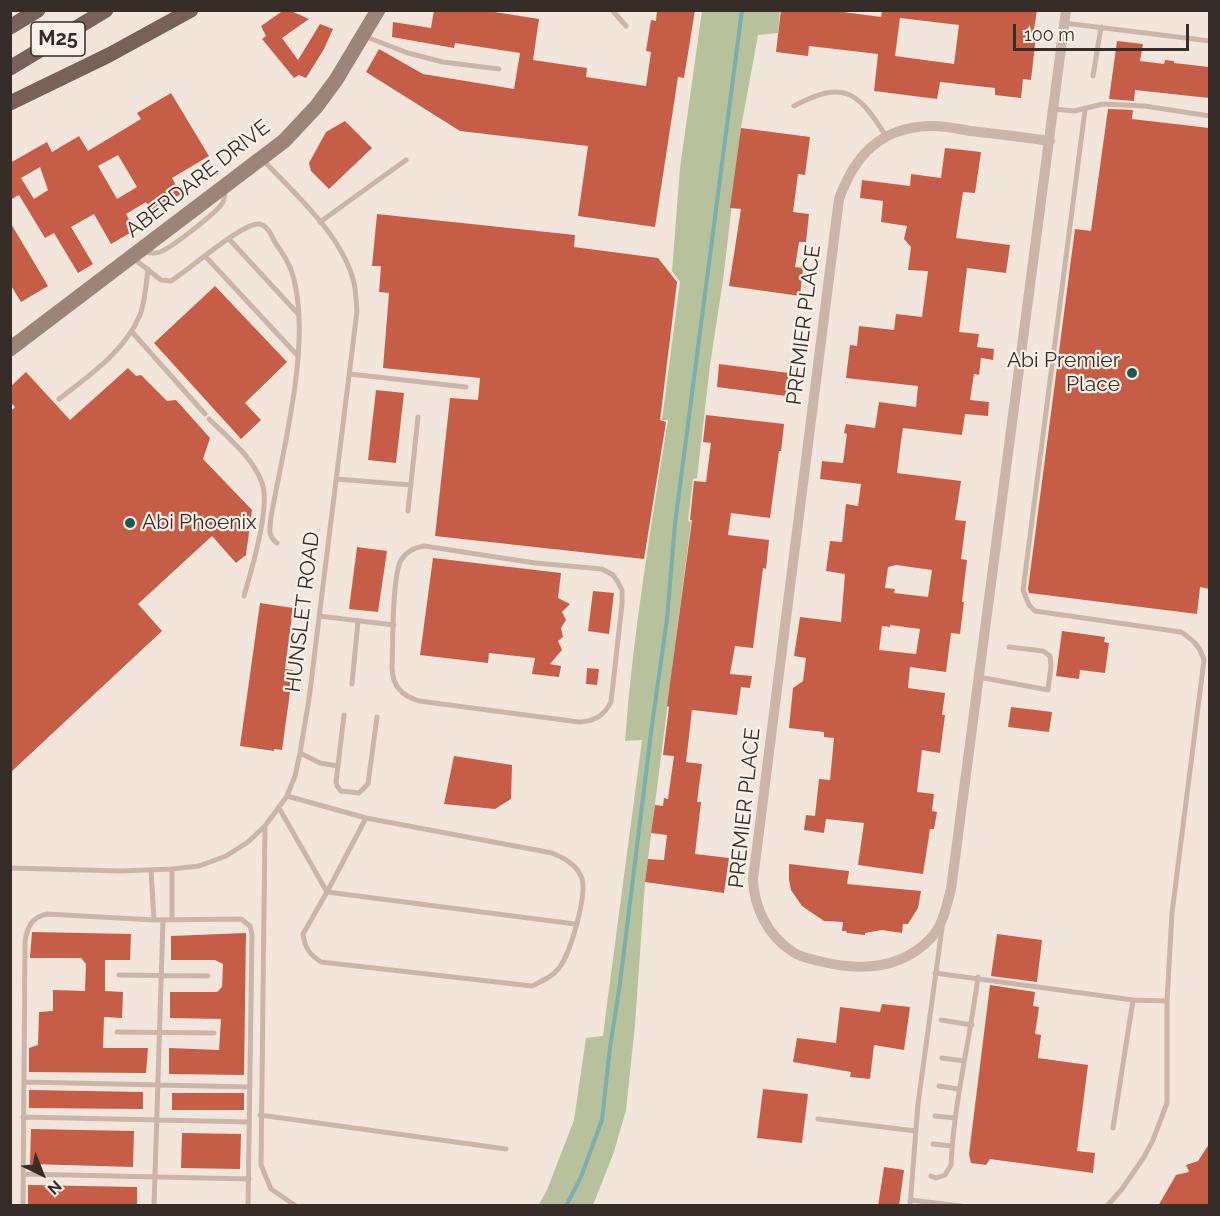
<!DOCTYPE html>
<style>
body{margin:0}
#map{position:relative;width:1220px;height:1216px;overflow:hidden;background:#f2e6dc;font-family:Raleway,sans-serif}
canvas{display:block}
.frame{position:absolute;inset:0;border:12px solid #362c28;pointer-events:none}
.north{position:absolute;left:12px;top:1144px;width:60px;height:60px;-webkit-text-stroke:4px #f9f0e8;paint-order:stroke;rotate:137deg;font-size:16px;font-weight:700;line-height:24px;text-align:center;color:#362c28}
.north::after{content:'';display:block;margin:auto;width:21px;height:27px;background:#362c28;clip-path:polygon(50% 0,100% 100%,50% 72%,0 100%)}
.scale{position:absolute;left:1013px;top:24px;width:176px;height:27px;box-sizing:border-box;border:3px solid #362c28;border-top:0;padding-left:8px;font-size:18px;line-height:21px;white-space:nowrap;color:#362c28;-webkit-text-stroke:4px #f9f0e8;paint-order:stroke}
</style>
<div id="map">
<canvas width="1220" height="1216"></canvas>
<div class="frame"></div>
<div class="north">N</div>
<div class="scale">100 m</div>
</div>
<script>
const ctx = document.querySelector('canvas').getContext('2d');
ctx.lineJoin = 'round';
function paint(path, color) { ctx.fillStyle = color; ctx.fill(path, 'evenodd'); }
function trace(path, color, width, dash) { ctx.strokeStyle = color; ctx.lineWidth = width; ctx.lineCap = dash ? 'butt' : 'round'; ctx.setLineDash(dash || []); ctx.stroke(path); }
function label(font, color, halo, rows, align = 'center') {
  ctx.font = font + ' Raleway,sans-serif'; ctx.lineWidth = 4.5; ctx.setLineDash([]); ctx.textBaseline = 'middle'; ctx.strokeStyle = halo; ctx.fillStyle = color; for (const [text, x, y, turn = 0] of rows) {
    ctx.save(); ctx.translate(x, y); ctx.rotate((+turn || 0) * Math.PI / 180); ctx.textAlign = isNaN(turn) ? turn : align; if (halo) ctx.strokeText(text, 0, 0); ctx.fillText(text, 0, 0); ctx.restore();
  }
}
const green = new Path2D(`
 M702,11H780L778,33L758,35L741,128L723,280L710,365L697,478L693,479L688,521L691,522L645,882L635,1025L626,1110L614,1152L593,1205L538,1206L547,1190L574,1120L586,1038L603,1036L607,1004L642,740L625,741C633,633 651,526 668,420H662L680,282L672,271L680,168Z`);
const stream = new Path2D(`
 M566,1206L581,1177L602,1120L610,1048L620,983L652,725L667,619L675,524L742,10`);
const building = new Path2D(`
 M284,10H289L309,19L282,38L298,60L320,24L333,29L324,49L306,78L299,75L294,78L262,39L266,36L261,26Z
 M434,10H482L539,19L533,60L587,68L586,77L646,86L651,52L646,51L651,20L656,21L657,10H695L684,78L678,77L655,227L578,216L588,146L460,131L366,72L379,49L423,74L514,89L520,53L455,43L454,48L392,37L393,22L431,28Z
 M781,10H828L881,17L882,10H1037L1033,36H1036L1031,80L1023,79L1021,98L995,95V88L940,82L937,99L874,91L878,54L809,46L808,56L776,52ZM900,18L959,25L954,64L895,56Z
 M1117,41L1143,44L1140,61L1164,64L1165,60L1174,61V63L1209,67V98L1135,90L1134,101L1109,99Z
 M171,93L209,156L172,178L181,194L152,211L146,202L126,214L135,230L111,244L94,214L71,227L93,264L78,273L54,233L45,238L19,195L10,200V163L47,142L52,152L79,136L88,151L141,119L137,113ZM118,155L137,187L117,199L98,166ZM40,167L48,190L34,199L21,178Z
 M1108,109L1133,110L1132,119L1209,128V589L1200,587L1197,614L1029,593L1028,589L1075,229L1091,231Z
 M345,121L372,148L329,189L311,171L309,163L326,132Z
 M741,128L810,137L805,175L798,174L793,212L809,214L806,242H799L795,267L803,268L800,296L729,286L741,209L730,208Z
 M945,148L981,152L975,193L963,192L956,238L1010,245L1006,273L967,268L959,332L979,334L977,347L994,349L993,360L981,358L979,375L974,374L970,400L989,402L988,416L965,414L962,435L903,428L901,441L897,473L961,481L955,520L966,521L961,559L967,560L962,602H964L960,634L951,633L946,672L910,667L908,688L945,693L942,715H945L940,753L922,750L917,792L934,794L932,811L937,812L934,829H930L923,874L858,865L864,823L826,819L824,833L804,830L806,815L815,816L819,779L830,780L834,738L824,737V732L789,728L793,688L803,681L806,658L794,656L800,617L841,622L845,574L826,571L830,541L842,542L846,504L858,506L861,484L820,479L822,461L843,463L847,434L844,433L846,424L875,428L879,402L916,407L918,386L846,378L850,345L857,346L859,326L894,330L896,314L922,317L928,271L908,270L911,247L904,239L907,226L881,222L883,201L860,198L862,180L910,186L911,174L941,178ZM896,565L932,570L928,597L894,593L895,589L885,588L888,567ZM890,625L920,629L916,654L879,650L882,626L890,627Z
 M377,214L575,235L574,247L658,258L677,282L660,420L666,422L644,559L435,536L450,398L478,400L480,378L383,368L389,293L379,292L381,266H372Z
 M10,222L48,286L21,302L10,284Z
 M215,286L287,362L245,403L261,420L241,439L154,343Z
 M719,364L789,373L786,396L717,387Z
 M128,368L136,376L141,375L167,401L176,400L210,438L203,459L252,510L246,555L236,563L212,536L138,604L162,631L10,773V412L15,407L10,402V387L26,372L70,420Z
 M376,390L404,393L396,463L368,460Z
 M706,415L784,424L781,451H779L770,518L731,513L728,535L769,540L766,569L763,568L753,648L735,646L730,674L752,676L750,688L741,687L737,715L692,710L686,762L702,764L697,802H701L695,854L729,858L724,893L645,882L648,859L664,860L667,835L651,833L655,805L663,806L664,798L668,799L674,756L663,755L669,707L667,706L692,520H690L694,481L706,482L711,443L703,442Z
 M357,547L387,551L378,612L349,609Z
 M433,558L561,573L558,598L570,604L562,612L566,620L561,628L563,637L558,641L562,650L550,664L561,666L559,677L532,674L535,658L489,653L488,663L420,655Z
 M593,591L614,593L609,634L588,631Z
 M260,603L293,608L285,669L293,670L282,750L274,749V751L240,746Z
 M1062,631L1105,637L1104,642L1109,643L1105,673L1080,670L1079,679L1056,676Z
 M587,668L599,669L597,685L586,684Z
 M1011,707L1052,712L1049,732L1008,727Z
 M454,756L512,765L511,799L495,809L444,804Z
 M789,864L849,871L847,884L921,891L918,908L908,924H903L902,933L882,930L865,933V935L847,933L846,931H842L843,922L824,921L802,906L791,890L789,880Z
 M32,932L131,934L130,960H105V991L123,992L122,1018L104,1017L103,1048H148L146,1073L29,1072V1048L38,1045L39,1012L53,1011V990L85,991L86,964L81,958H30Z
 M246,933L244,1075L169,1074V1048L219,1050L221,1019L170,1018V992H217L222,987L223,964L215,960H171V936Z
 M997,934L1042,940L1037,982L991,976Z
 M990,985L1035,992L1033,1006L1039,1007L1035,1034L1041,1035L1038,1058L1088,1065L1077,1151L1095,1153L1093,1173L990,1159L986,1165L971,1163L969,1154Z
 M882,1004L910,1007L904,1050L874,1045L870,1079L850,1077L851,1072L793,1062L797,1038L836,1043L840,1007L880,1012Z
 M763,1089L808,1094L802,1143L757,1138Z
 M29,1090L143,1092V1109L29,1108Z
 M172,1093H244V1110H172Z
 M31,1129L134,1131L133,1167L30,1164Z
 M182,1133L241,1134L240,1169L181,1168Z
 M1209,1144V1206H1158L1176,1175L1189,1172L1186,1165L1198,1161Z
 M884,1167L904,1170L899,1206H878Z
 M28,1185L137,1187V1205L28,1204Z`);
const lane = new Path2D(`
 M612,10L626,26
 M1064,23L1210,41
 M364,36L408,53L443,62L499,69
 M1093,76L1101,27
 M794,106C843,80 857,90 886,136
 M1054,109L1074,111L1103,104L1144,106L1210,116
 M320,222L406,160
 M229,239L299,315
 M142,251C148,253 154,254 160,252C171,248 219,211 223,202C225,198 225,193 225,188
 M205,256L298,356
 M133,258L161,280L171,281C188,271 243,222 259,224C268,225 272,237 276,244C283,254 290,264 293,276C312,344 283,448 271,517C270,527 267,536 277,543
 M132,332L205,414
 M350,374L466,387
 M59,399C89,376 125,351 140,315C145,302 146,284 148,269
 M209,419C227,437 253,457 262,483C271,507 251,571 244,596
 M336,479L411,485
 M408,511L418,417
 M424,546L535,563L602,569L613,575L618,582L622,590V604L611,702C604,716 595,721 579,722L419,701C401,695 393,687 392,668C393,646 392,576 401,560C407,551 414,548 424,546Z
 M319,616L394,625
 M979,677L1048,690L1051,666L1050,656L1043,651L1009,647
 M352,684L358,621
 M344,715L336,782L337,786L341,791L359,793L368,784L377,717
 M300,753L320,763L338,766
 M279,808L327,892L303,934C305,948 309,954 321,962L532,986C542,981 552,977 559,968C570,954 587,897 582,879C578,865 564,858 552,853L366,818L287,796
 M366,818L327,892L575,924
 M265,826L261,1165L271,1189L296,1206
 M10,868L121,871L172,869L199,866L226,856L248,842L265,826L287,796L295,776L300,753L309,699L357,311C356,302 356,292 354,283C343,236 295,194 263,160
 M172,869V920
 M151,870L154,920
 M935,973L1133,1000L1167,1001L1172,913L1204,660C1200,646 1193,640 1181,632L1035,611L1029,605L1023,590L1085,110
 M119,975L208,976
 M941,1020L972,1025
 M117,1032L214,1033
 M942,1058L964,1061
 M24,1082L250,1087
 M939,1086L958,1089
 M260,1115L506,1149
 M935,1116L955,1118
 M23,1117L249,1122
 M818,1119L916,1131
 M1113,1128L1133,1000
 M933,1144L952,1146
 M23,1174L249,1179
 M931,1176L936,1178L945,1175L951,1165C954,1101 970,1040 978,977
 M910,1200L961,1206
 M23,1206L25,942C27,927 32,917 47,914L154,920L241,919L250,926L252,934L248,1206
 M154,1206L163,920
 M910,1206L918,1104L942,928
 M1107,1206L1122,1189L1144,1157L1153,1140L1167,1103V1001`);
const street = new Path2D(`
 M1050,141C1023,137 997,134 971,131C958,129 943,125 929,126C880,128 855,155 839,199L753,879C754,908 768,936 793,952C800,957 811,959 819,961C858,971 900,970 930,939C943,926 946,907 951,889C990,597 1030,304 1066,10`);
const secondary = new Path2D(`
 M10,349L284,141L316,107L336,80L378,10`);
const primary = new Path2D(`
 M10,27L38,10
 M10,68L106,10
 M10,103L109,55L191,10`);
const markers = [
 [1132,373,6,"#1e5857"],
 [130,523,6,"#1e5857"]
];
const shields = [
 [58,39,54]
];
const shieldNames = [
 ["M25",58,39]
];
const streetNames = [
 ["ABERDARE DRIVE",198,179,-38],
 ["PREMIER PLACE",804,325,-83],
 ["HUNSLET ROAD",303,612,-83],
 ["PREMIER PLACE",745,808,-84]
];
const poiNames = [
 ["Abi Premier",1120,361],
 ["Place",1120,385],
 ["Abi Phoenix",142,523,"left"]
];
paint(green, '#b7c19c');
trace(stream, '#7bafad', 4);
paint(building, '#c55d47');
trace(lane, '#cab5a8', 5);
trace(street, '#cab5a8', 10);
trace(secondary, '#9d8479', 15);
trace(primary, '#786159', 15);
for (const [x, y, r, color] of markers) { const dot = new Path2D(); dot.arc(x, y, r, 0, 2 * Math.PI); ctx.fillStyle = color; ctx.fill(dot); trace(dot, '#f9f0e8', 2); }
for (const [x, y, w] of shields) { const box = new Path2D(); box.roundRect(x - w / 2, y - 17, w, 34, 4.5); ctx.fillStyle = '#f9f0e8'; ctx.fill(box); trace(box, '#362c28', 1.5); }
label('bold 20px', '#362c28', null, shieldNames);
label('21px', '#362c28', '#f9f0e8', streetNames);
label('21px', '#362c28', '#f9f0e8', poiNames, 'right');
</script>
